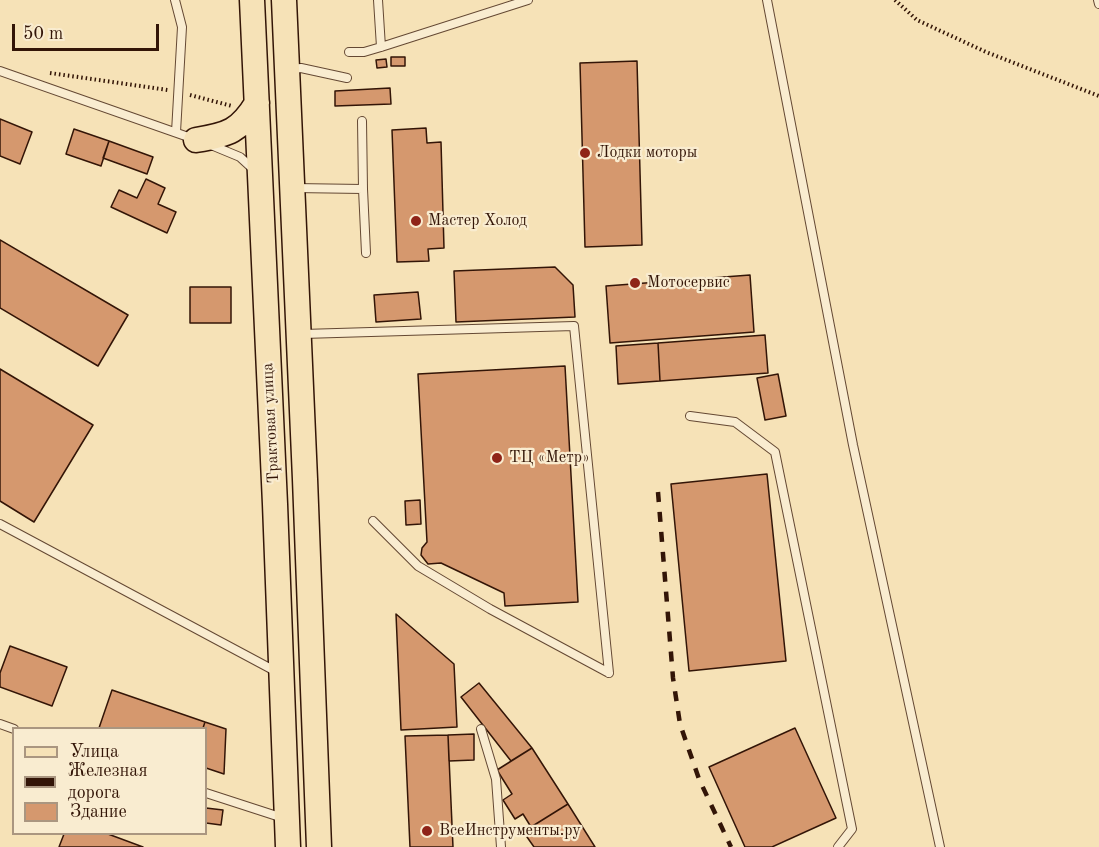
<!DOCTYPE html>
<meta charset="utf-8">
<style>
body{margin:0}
#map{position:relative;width:1099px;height:847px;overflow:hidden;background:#f6e2b7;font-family:"Old Standard TT",serif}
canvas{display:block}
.legend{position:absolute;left:12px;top:727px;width:195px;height:108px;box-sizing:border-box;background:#f9ecd0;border:2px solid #aa9680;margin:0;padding:8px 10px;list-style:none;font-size:18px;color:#331507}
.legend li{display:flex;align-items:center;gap:12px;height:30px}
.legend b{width:30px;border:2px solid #aa9680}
.scale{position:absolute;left:12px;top:24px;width:147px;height:27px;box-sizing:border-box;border:3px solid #331507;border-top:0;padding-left:8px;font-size:18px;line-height:21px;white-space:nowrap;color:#331507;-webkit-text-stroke:4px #f9ecd0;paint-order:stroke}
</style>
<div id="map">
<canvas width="1099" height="847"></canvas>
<ul class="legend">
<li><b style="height:8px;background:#f6e2b7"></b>Улица</li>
<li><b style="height:8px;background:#331507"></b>Железная дорога</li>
<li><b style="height:16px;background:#d5986e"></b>Здание</li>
</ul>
<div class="scale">50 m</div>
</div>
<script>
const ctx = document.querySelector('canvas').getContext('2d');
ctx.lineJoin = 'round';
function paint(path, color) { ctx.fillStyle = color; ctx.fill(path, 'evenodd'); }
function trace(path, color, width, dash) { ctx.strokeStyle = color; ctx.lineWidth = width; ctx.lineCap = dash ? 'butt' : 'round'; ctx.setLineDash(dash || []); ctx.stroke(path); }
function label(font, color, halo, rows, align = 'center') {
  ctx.font = font + ' "Old Standard TT",serif'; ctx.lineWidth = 4.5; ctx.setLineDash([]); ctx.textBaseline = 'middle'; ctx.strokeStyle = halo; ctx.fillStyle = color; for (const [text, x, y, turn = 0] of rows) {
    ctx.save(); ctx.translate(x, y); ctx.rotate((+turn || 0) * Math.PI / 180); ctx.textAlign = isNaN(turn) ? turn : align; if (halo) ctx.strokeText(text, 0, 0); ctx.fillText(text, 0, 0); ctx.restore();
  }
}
const building = new Path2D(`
 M391,57H405V66H391Z
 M386,59L387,67L377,68L376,60Z
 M637,61L642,245L585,247L580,63Z
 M390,88L391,104L335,106V91Z
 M0,119L32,132L20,164L0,156Z
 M426,128L427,143L441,142L444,248L428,249L429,261L397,262L392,130Z
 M74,129L109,141L101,166L66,154Z
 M109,141L153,157L147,174L103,158Z
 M146,179L165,188L158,204L176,212L167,233L111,207L119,190L137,198Z
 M0,240L128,315L98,366L0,308Z
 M555,267L573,285L575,317L456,322L454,271Z
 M750,275L754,332L610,343L606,286Z
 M190,287H231V323H190Z
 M418,292L421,319L376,322L374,295Z
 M765,335L768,373L660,381L658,343Z
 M658,343L660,381L618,384L616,346Z
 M565,366L578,602L505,606L504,593L441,563L428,564L421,555L422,548L427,542L418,374Z
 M0,369L93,425L34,522L0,501Z
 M778,374L786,416L765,420L757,378Z
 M767,474L786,661L689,671L671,484Z
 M420,500L421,524L406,525L405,501Z
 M396,614L454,664L457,727L401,730Z
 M10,646L67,667L52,706L0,687V673Z
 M479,683L532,748L511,761L461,697Z
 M112,690L205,722L203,728H99Z
 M205,722L226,729L224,774L206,768V728H203Z
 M795,728L836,818L772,847H745L709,767Z
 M474,734V760L449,761L448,735Z
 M448,735L453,847H410L405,736Z
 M532,748L568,804L531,827L523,814L515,819L503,800L512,794L497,770Z
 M568,804L595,847H534L527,837L534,832L531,827Z
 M206,808L223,810L221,825L206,823Z
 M64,834H108L143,847H59Z`);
const path = new Path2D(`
 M895,0L917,20L986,52L1099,96
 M50,73L168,90
 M190,95L232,106`);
const service = new Path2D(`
 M175,0L182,27L176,132
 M378,0L381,47
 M767,0L853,445L940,847
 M1098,0L1099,4
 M349,52H364L381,47L528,0
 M291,69L301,68L347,78
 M0,71L194,139
 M362,121L363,189
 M211,145L240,157L252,168
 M294,188L363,189L366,253
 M303,334L574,326L609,673
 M690,416L735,422L775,452L852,829L838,847
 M373,521L418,566L490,609L609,673
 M0,524L277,672
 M0,724L14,729
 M481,729L496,779L501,847
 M206,793L283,818`);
const primary = new Path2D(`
 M252,0L275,504L288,847
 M284,0L305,479L319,847
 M196,140C228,135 240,131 257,103`);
const rail = new Path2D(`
 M658,492L673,678L680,724L699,779L731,847`);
const markers = [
 [585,153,6,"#8f2418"],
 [416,221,6,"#8f2418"],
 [635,283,6,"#8f2418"],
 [497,458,6,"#8f2418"],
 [427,831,6,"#8f2418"]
];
const poiNames = [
 ["Лодки моторы",597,153],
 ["Мастер Холод",428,221],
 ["Мотосервис",647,283],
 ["ТЦ «Метр»",509,458],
 ["ВсеИнструменты.ру",439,831]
];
const streetNames = [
 ["Трактовая улица",271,423,-93]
];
paint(building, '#d5986e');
trace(building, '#331507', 1.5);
trace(service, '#644833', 10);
trace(primary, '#331507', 27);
trace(path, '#331507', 4, [1.5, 3]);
trace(service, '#f9ecd0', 8);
trace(primary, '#f6e2b7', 24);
trace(rail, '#331507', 4.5, [10, 10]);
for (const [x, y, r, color] of markers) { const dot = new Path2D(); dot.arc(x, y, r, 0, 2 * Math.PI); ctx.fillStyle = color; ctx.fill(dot); trace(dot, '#f9ecd0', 2); }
label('16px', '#331507', '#f9ecd0', poiNames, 'left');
label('16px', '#331507', '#f9ecd0', streetNames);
</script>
